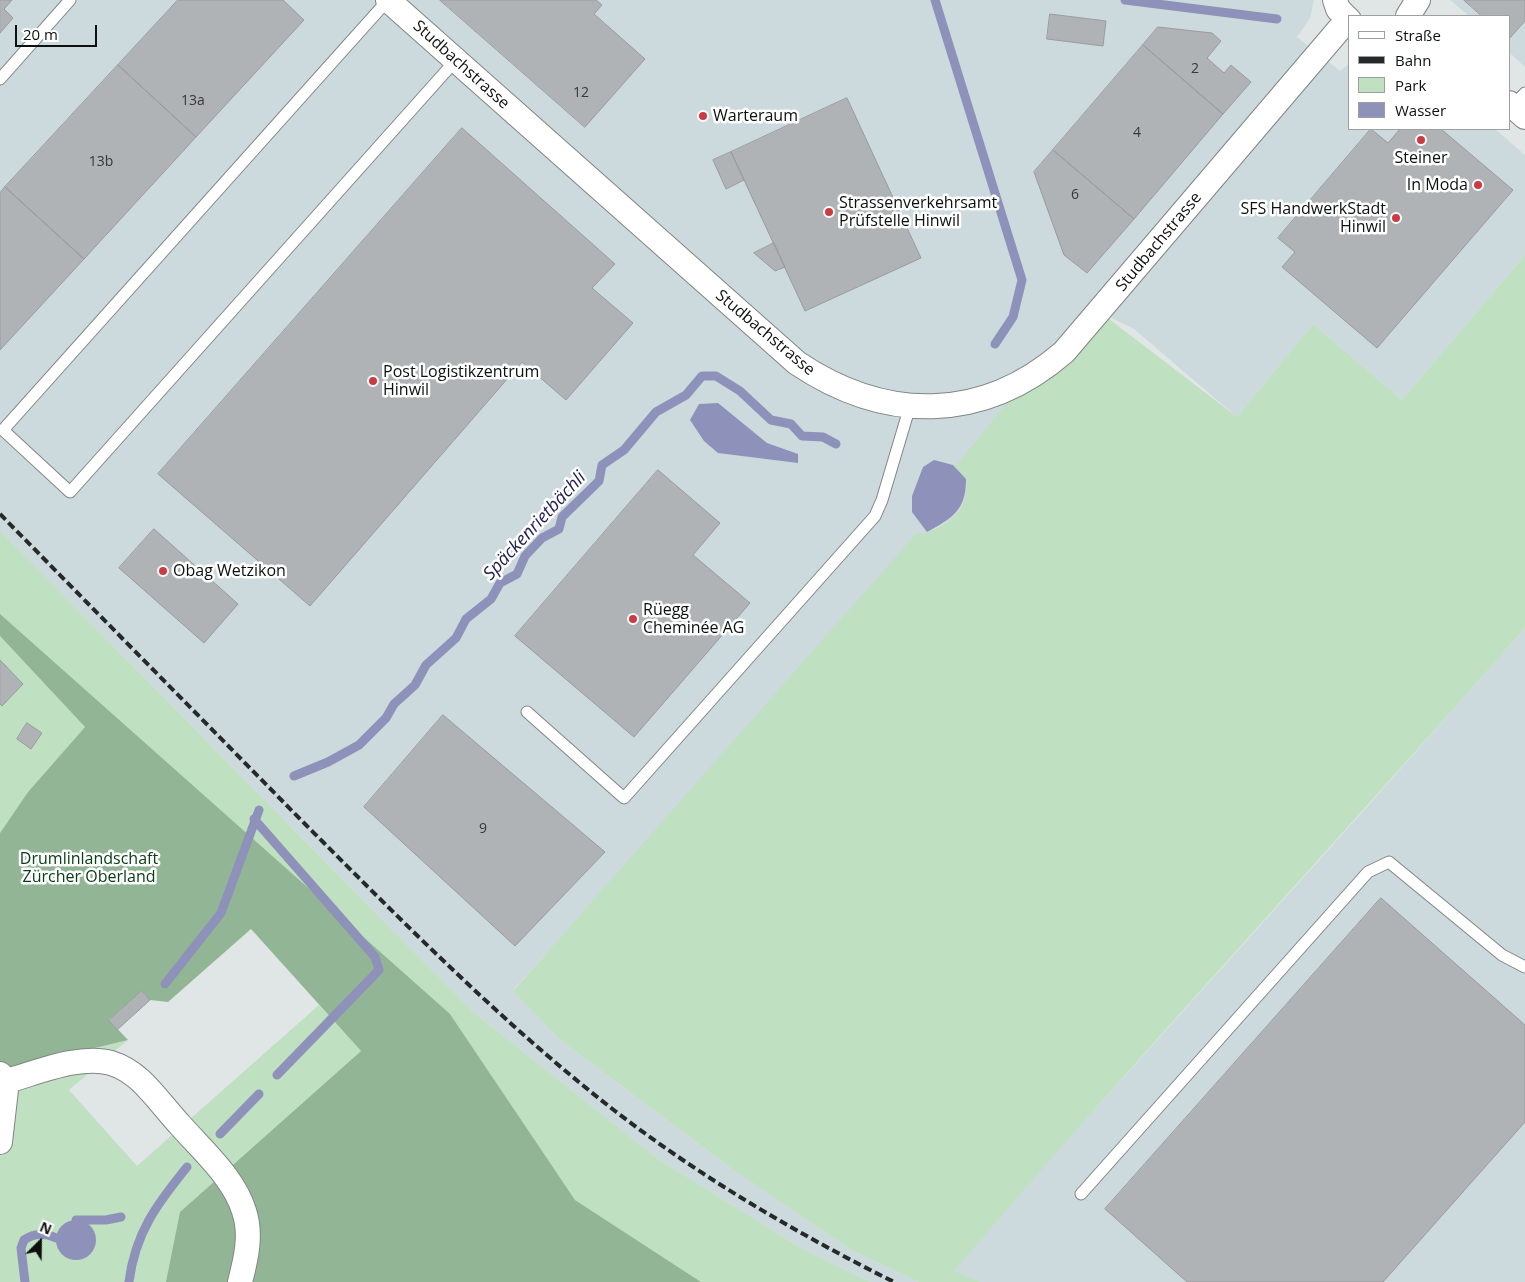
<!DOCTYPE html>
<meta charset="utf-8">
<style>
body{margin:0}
#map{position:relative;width:1525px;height:1282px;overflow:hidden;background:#e0e5e6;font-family:"Open Sans",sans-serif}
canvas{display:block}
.legend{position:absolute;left:1348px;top:15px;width:162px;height:115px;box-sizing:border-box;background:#fff;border:1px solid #9f9f9f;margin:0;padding:6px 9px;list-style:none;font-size:15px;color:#0e1010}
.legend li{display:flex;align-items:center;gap:10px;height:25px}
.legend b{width:25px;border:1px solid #9f9f9f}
.north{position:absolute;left:15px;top:1217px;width:50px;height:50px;-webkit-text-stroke:4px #fff;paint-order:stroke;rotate:23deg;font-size:14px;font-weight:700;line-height:20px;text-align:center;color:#0e1010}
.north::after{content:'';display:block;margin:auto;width:18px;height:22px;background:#0e1010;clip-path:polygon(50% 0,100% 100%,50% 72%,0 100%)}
.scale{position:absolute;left:15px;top:25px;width:82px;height:22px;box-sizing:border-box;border:2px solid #0e1010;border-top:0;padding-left:6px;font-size:15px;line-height:18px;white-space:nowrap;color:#0e1010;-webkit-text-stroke:4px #fff;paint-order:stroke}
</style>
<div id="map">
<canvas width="1525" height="1282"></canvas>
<ul class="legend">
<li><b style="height:6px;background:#fff"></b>Straße</li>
<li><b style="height:6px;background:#262929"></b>Bahn</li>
<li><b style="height:14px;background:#bfe0c1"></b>Park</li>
<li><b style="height:14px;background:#8e92ba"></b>Wasser</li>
</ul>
<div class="north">N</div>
<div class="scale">20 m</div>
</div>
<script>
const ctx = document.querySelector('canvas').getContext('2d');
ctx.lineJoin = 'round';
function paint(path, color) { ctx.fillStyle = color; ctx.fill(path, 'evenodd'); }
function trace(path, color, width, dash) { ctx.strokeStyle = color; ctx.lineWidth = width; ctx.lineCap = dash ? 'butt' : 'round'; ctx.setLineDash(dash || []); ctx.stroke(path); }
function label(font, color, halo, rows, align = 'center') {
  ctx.font = font + ' "Open Sans",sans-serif'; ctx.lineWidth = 5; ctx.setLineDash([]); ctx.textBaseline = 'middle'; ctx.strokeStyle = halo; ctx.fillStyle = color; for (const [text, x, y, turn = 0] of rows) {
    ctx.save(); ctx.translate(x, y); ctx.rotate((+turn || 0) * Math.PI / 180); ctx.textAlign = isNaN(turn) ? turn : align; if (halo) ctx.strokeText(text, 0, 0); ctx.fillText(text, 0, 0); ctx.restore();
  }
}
const built = new Path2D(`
 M0,0H1314L1310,18L1297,37L1340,71L1349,64V129H1495L1525,155V255L1402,400L1313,324L1237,417L1134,329L1100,312L953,518L927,533L513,990L558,1038L732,1169L851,1250L919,1282H870L801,1248L658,1159L472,1011L0,531Z
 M1450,0H1525V67L1509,52V16H1469Z
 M1525,628V1282H981L953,1271L1031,1180L1366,808Z`);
const green = new Path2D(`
 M1525,255V628C1336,843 1140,1053 954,1271L981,1282H919L851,1250L732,1169L558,1038L513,991L915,535C935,532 961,518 966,496C967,491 966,484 966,479L955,467L1026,380L1100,312L1237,417L1313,324L1402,400Z
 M0,531L472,1011L658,1159L801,1248L870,1282H701L575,1200L450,1014L92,727L0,630Z
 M0,636L85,727L28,792L0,833Z
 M319,1005L361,1051L180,1212L217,1282H0V1071L128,1040L69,1090L137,1166Z`);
const forest = new Path2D(`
 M0,614L450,1014L575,1200L701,1282H166L180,1212L361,1051L251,929L168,1002L150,1000L142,991L109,1020L128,1040L0,1071V833L28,792L85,727L0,636Z`);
const water = new Path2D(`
 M718,403L767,443L798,454V463L718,453L704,441L690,420L699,404Z
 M934,460L953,465L966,479C966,511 952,518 927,532L912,512V496L923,467Z
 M56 1240a20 20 0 1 1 40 0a20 20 0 1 1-40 0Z`);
const stream = new Path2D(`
 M935,0L1022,280L1013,317L995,344
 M1125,0L1277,19
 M294,776L328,762L359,745L386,718L394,704L415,685L426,665L456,638L466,619L491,599L500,583L517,574L525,556L542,538L559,529L562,517L599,481L602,465L624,450L656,412L686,395L702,376H716L740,391L771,420L791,424L802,436L823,437L836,444
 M254,819L375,957L379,970L277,1075
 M165,984L221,913L259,810
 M220,1134L259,1094
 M76,1220H106L121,1217
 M25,1282L21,1248L24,1240C34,1233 46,1233 56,1238
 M129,1282C135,1233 157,1204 187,1167`);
const building = new Path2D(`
 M0,0H12L4,9L13,18L0,33Z
 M178,0H283L304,20L196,137L118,65Z
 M440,0H596L602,5L594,14L645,59L585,127Z
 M1464,0H1525V21L1509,39V16H1482Z
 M1050,14L1106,21L1103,46L1047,39Z
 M1158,27L1212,33L1221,41L1207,58L1224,73L1231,65L1251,82L1223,114L1143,45Z
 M1143,45L1223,114L1134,219L1053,150Z
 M118,65L196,137L84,259L5,187Z
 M847,98L921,258L805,311L731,152Z
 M462,128L615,264L592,288L633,323L566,400L522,362L310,606L158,474Z
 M1371,129L1388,143L1400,129H1441L1513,190L1377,348L1282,267L1295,252L1278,238Z
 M1053,150L1134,219L1087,273L1064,255L1034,172Z
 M731,152L744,180L726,189L713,160Z
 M5,187L84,259L0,350V193Z
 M774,243L785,267L775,271L754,253Z
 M658,470L720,523L693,555L750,603L634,737L515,636Z
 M154,529L238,604L204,643L119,568Z
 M0,660L23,684L2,706L0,704Z
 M443,715L605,852L515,946L364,807Z
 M27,723L42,733L31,749L17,739Z
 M1381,898L1525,1025V1122L1383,1282H1187L1105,1209Z
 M142,991L150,1000L117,1030L109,1021Z`);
const service = new Path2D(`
 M388,0L3,430L70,492L456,60
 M0,79L70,0
 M1513,106L1525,93
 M527,712L624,798L875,516L882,500L910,406
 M1081,1194L1368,872L1389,862L1502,955L1525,967`);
const minor = new Path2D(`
 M388,0L797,363C885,422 982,423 1064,352L1348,19
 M1335,0L1338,9L1349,20
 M1408,16L1418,0
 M1509,103L1525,117
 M0,1074L7,1081L0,1142
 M7,1081C36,1073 80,1054 111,1063C121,1066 132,1073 140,1080C155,1094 167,1111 181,1126C203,1151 234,1178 244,1211C252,1234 246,1259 240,1282`);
const rail = new Path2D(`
 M0,514C100,616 201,718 301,820C402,921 502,1023 615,1111C702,1178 796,1233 894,1282`);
const markers = [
 [703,116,5,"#cb3b44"],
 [1421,140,5,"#cb3b44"],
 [1478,185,5,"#cb3b44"],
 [829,212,5,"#cb3b44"],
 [1396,218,5,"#cb3b44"],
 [373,381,5,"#cb3b44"],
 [163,571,5,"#cb3b44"],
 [633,619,5,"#cb3b44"]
];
const numberNames = [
 ["2",1195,69],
 ["12",581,93],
 ["13a",193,101],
 ["4",1137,133],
 ["13b",101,162],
 ["6",1075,195],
 ["9",483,829]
];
const streetNames = [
 ["Studbachstrasse",461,65,42],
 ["Studbachstrasse",1159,242,-50],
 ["Studbachstrasse",765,333,40]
];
const poiNames = [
 ["Warteraum",713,116],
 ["Steiner",1421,158,"center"],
 ["In Moda",1468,185,"right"],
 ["Strassenverkehrsamt",839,203],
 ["Prüfstelle Hinwil",839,221],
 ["SFS HandwerkStadt",1386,209,"right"],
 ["Hinwil",1386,227,"right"],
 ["Post Logistikzentrum",383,372],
 ["Hinwil",383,390],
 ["Obag Wetzikon",173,571],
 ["Rüegg",643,610],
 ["Cheminée AG",643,628]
];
const parkNames = [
 ["Drumlinlandschaft",89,859],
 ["Zürcher Oberland",89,877]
];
const waterNames = [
 ["Späckenrietbächli",535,526,-47]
];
paint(built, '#ccdadd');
paint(green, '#bfe0c1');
paint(forest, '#92b595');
paint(water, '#8e92ba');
trace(stream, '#8e92ba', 9);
paint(building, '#b0b3b6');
trace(building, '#999c9f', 1);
trace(service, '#818586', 13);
trace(minor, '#818586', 26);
trace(service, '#fff', 11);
trace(minor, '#fff', 24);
trace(rail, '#262929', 4, [8, 4]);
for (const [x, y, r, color] of markers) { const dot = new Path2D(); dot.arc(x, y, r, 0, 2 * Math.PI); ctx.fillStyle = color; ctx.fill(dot); trace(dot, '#fff', 2); }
label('14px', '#36393a', null, numberNames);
label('16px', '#0e1010', '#fff', streetNames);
label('16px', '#0e1010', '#fff', poiNames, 'left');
label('16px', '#084015', '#fff', parkNames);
label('italic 18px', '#232154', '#fff', waterNames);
</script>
